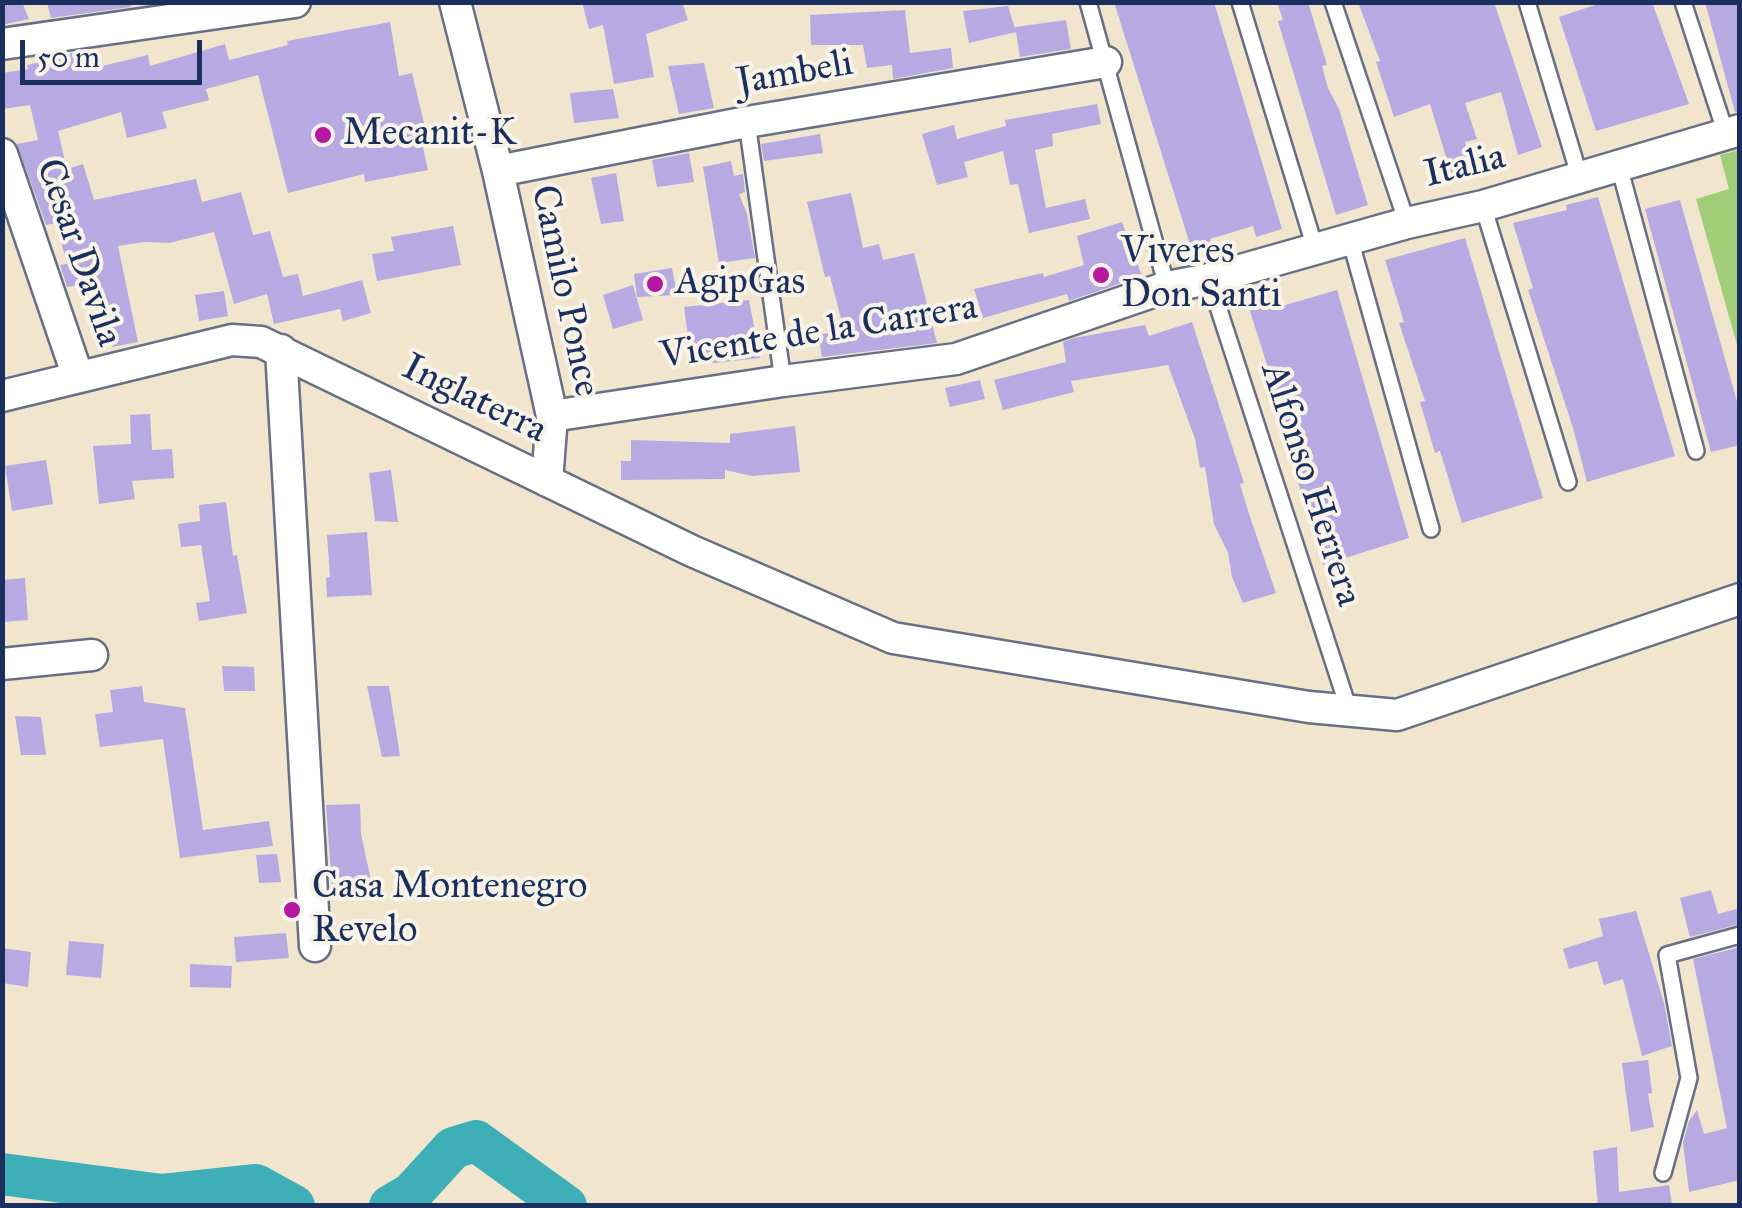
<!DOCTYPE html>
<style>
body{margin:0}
#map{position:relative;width:1742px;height:1208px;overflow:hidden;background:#f1e6cd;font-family:"IM FELL Great Primer",serif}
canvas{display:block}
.frame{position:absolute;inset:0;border:5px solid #1b2f5e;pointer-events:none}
.scale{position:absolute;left:20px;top:40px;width:182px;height:45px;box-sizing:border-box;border:5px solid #1b2f5e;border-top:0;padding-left:12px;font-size:30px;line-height:35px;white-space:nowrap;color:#1b2f5e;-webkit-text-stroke:8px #f7f3e8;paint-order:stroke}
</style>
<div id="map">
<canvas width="1742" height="1208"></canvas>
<div class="frame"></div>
<div class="scale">50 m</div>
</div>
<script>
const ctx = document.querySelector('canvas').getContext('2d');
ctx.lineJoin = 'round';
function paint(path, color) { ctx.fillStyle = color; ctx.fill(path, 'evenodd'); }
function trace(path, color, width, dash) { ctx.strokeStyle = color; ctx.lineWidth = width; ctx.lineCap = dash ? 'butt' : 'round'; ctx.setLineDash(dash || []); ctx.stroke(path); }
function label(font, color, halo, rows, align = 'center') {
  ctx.font = font + ' "IM FELL Great Primer",serif'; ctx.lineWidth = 8; ctx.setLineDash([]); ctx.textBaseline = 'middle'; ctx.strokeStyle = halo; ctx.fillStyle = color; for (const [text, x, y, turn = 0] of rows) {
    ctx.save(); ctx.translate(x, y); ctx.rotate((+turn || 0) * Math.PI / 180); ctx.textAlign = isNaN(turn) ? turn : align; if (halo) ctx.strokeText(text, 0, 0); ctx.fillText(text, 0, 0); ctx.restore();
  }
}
const green = new Path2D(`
 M1739,150H1740L1739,352L1696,199L1729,189L1720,155Z`);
const river = new Path2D(`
 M2,1174L162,1195L256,1185L294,1206
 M390,1206L412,1193L453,1148L476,1141L566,1206`);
const building = new Path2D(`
 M2,2H22L29,19L2,25Z
 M60,2L61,5L130,2L131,7L51,18L47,3Z
 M582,2H682L688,20L646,34L654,77L614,84L603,25L589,29Z
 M1114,2H1214L1282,229L1256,237L1253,226L1210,239L1214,250L1194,257Z
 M1277,2H1308L1327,65L1322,66L1328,88L1339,109L1368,205L1336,215L1278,21L1283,20Z
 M1358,2H1494L1542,147L1518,155L1501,92L1465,103L1477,139L1465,142L1475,174L1453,180L1430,104L1394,117L1376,62L1380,61Z
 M1604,2H1652L1689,104L1596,131L1559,17Z
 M1705,2H1740V112H1735Z
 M1008,6L1016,32L969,43L963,11Z
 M905,10L910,53L951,48L953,68L893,79L892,65L867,68L863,45H811L810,15Z
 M1066,20L1071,49L1020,57L1015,27Z
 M390,22L399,76L412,73L424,123L418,124L428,170L365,182L364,174L288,193L258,75L206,89L209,100L162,112L167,128L127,138L121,112L58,131L67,169L83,164L94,200L196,179L202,202L241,192L253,235L270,231L283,277L298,274L303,296L362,280L371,313L343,321L340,309L274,324L267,294L234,304L214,232L169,243L144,242L118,246L138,342L112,347L98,282L67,287L60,265L67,264L56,223L46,225L17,144L38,140L30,105L2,109V73L28,69L27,65L60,58L59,55L79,52L86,70L148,55L150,66L225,44L229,60L288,45L287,41Z
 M704,63L714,108L679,114L668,66Z
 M613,89L619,118L574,123L570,93Z
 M1097,104L1101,124L1052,134L1053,146L1035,150L1046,208L1085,199L1090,219L1029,233L1018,184L1010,185L1003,151L964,162L968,177L937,185L922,134L954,125L957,139L1006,126L1005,120Z
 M820,134L823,153L764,161L761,144Z
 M689,153L694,182L657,187L652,160Z
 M731,161L734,176L743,174L745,192L739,194L747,214L755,258L719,263L703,167Z
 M616,173L624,221L601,224L591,178Z
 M851,193L863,248L879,244L883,260L914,253L937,343L822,357L818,335L844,330L830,276L825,277L807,202Z
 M1598,197L1675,456L1587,482L1573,428L1528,290L1533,288L1513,223L1567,210L1566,205Z
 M1680,200L1740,412V445L1711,452L1645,209Z
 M1122,222L1142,276L1069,301L1067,294L983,318L974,289L1043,273L1044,277L1084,265L1077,236Z
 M453,226L461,265L377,281L372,254L394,251L391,237Z
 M1465,238L1543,498L1462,523L1440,451L1435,453L1428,429L1420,402L1425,401L1399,323L1404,322L1385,260Z
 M672,268L677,295L637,297L634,274Z
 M633,285L643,320L613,329L603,295Z
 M1337,290L1409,538L1323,565L1287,445L1292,443L1248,305L1269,300L1272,309Z
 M224,291L228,316L199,321L195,295Z
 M749,300L760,358L704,364L702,350L690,351L684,307Z
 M1192,322L1244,483L1240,484L1249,514L1276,593L1243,603L1232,577L1228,553L1214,524L1205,467L1200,468L1195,439L1168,365L1071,381L1074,392L1003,410L994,380L1066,362L1063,342L1074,338L1145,325L1149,336Z
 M980,380L985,399L950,407L945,388Z
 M150,414L152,450L172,449L174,478L132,481L135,499L99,504L93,446L131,444L130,415Z
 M795,426L800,472L752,476L725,470V479L621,480V461H631V440L730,443V434Z
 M46,460L53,504L12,511L5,466Z
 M391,470L398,522L375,521L369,473Z
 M226,502L233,556L237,555L247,613L199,621L196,603L210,601L201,545L181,547L178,524L200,521L199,505Z
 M367,532L372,595L327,597L326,578L330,577L327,535Z
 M25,578L28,620L2,622V580Z
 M222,666L254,667L255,691H224Z
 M142,686L144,702L185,708L203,830L269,821L273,846L180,858L163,739L100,747L95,714L113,712L110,690Z
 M367,686H389L400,756L382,757Z
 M15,716L41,717L46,755H21Z
 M360,804L361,834L371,880L332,887L326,805Z
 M277,854L281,882L259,883L256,855Z
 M1711,890L1718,914L1740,908V924L1690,937L1680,898Z
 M1636,911L1664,1003L1672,1046L1642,1056L1623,979L1604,985L1597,961L1569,969L1563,949L1603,936L1599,919Z
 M286,933L289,958L236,962L234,937Z
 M69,941L104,944L101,978L66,975Z
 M1740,947V1180L1689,1192L1683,1143L1689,1121L1697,1110L1704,1134L1727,1128L1693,959Z
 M2,948L31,952L28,987L2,983Z
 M190,964L232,966L231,988L190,987Z
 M1648,1060L1652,1093L1648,1094L1654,1127L1631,1132L1622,1063Z
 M1617,1147L1619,1192L1669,1185L1672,1204L1598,1206L1593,1151Z`);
const lane = new Path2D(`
 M1088,2L1167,287
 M1240,2L1315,248
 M1333,2L1407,223
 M1527,2L1580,178
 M1683,2L1726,134
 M747,122L783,381
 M1619,166L1696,451
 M1483,206L1568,482
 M1350,239L1431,529
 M1209,279L1349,710
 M1663,1173L1689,1078L1667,955L1740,935`);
const street = new Path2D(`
 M455,2L498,171L552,416L547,481
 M2,44L295,2
 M2,154L78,377
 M498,171L747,122L1106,62
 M281,350L315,946
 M2,396L232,340L261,342L692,551L893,638L1309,707L1397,715L1740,599
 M552,416L783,381L956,359L1167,287L1209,279L1407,223L1483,206L1740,130
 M2,664L92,655`);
const markers = [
 [323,135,10,"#b5179e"],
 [1101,275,10,"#b5179e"],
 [655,284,10,"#b5179e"],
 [292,910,10,"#b5179e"]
];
const streetNames = [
 ["Jambeli",795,74,-10],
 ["Italia",1465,167,-14],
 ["Cesar Davila",78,253,71],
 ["Camilo Ponce",564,291,78],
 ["Vicente de la Carrera",819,333,-9],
 ["Inglaterra",474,400,26],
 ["Alfonso Herrera",1310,485,72]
];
const poiNames = [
 ["Mecanit-K",343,135],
 ["Viveres",1121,253],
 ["Don Santi",1121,297],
 ["AgipGas",675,284],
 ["Casa Montenegro",312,888],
 ["Revelo",312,932]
];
paint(green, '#a1cc78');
trace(river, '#3eaeb7', 42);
paint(building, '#b7aae2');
trace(lane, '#666f85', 20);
trace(street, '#666f85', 35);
trace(lane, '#fff', 15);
trace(street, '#fff', 30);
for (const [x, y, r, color] of markers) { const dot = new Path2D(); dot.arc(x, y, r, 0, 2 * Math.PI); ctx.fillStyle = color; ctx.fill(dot); trace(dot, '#f7f3e8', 4); }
label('38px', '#1b2f5e', '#f7f3e8', streetNames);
label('38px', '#1b2f5e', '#f7f3e8', poiNames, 'left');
</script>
